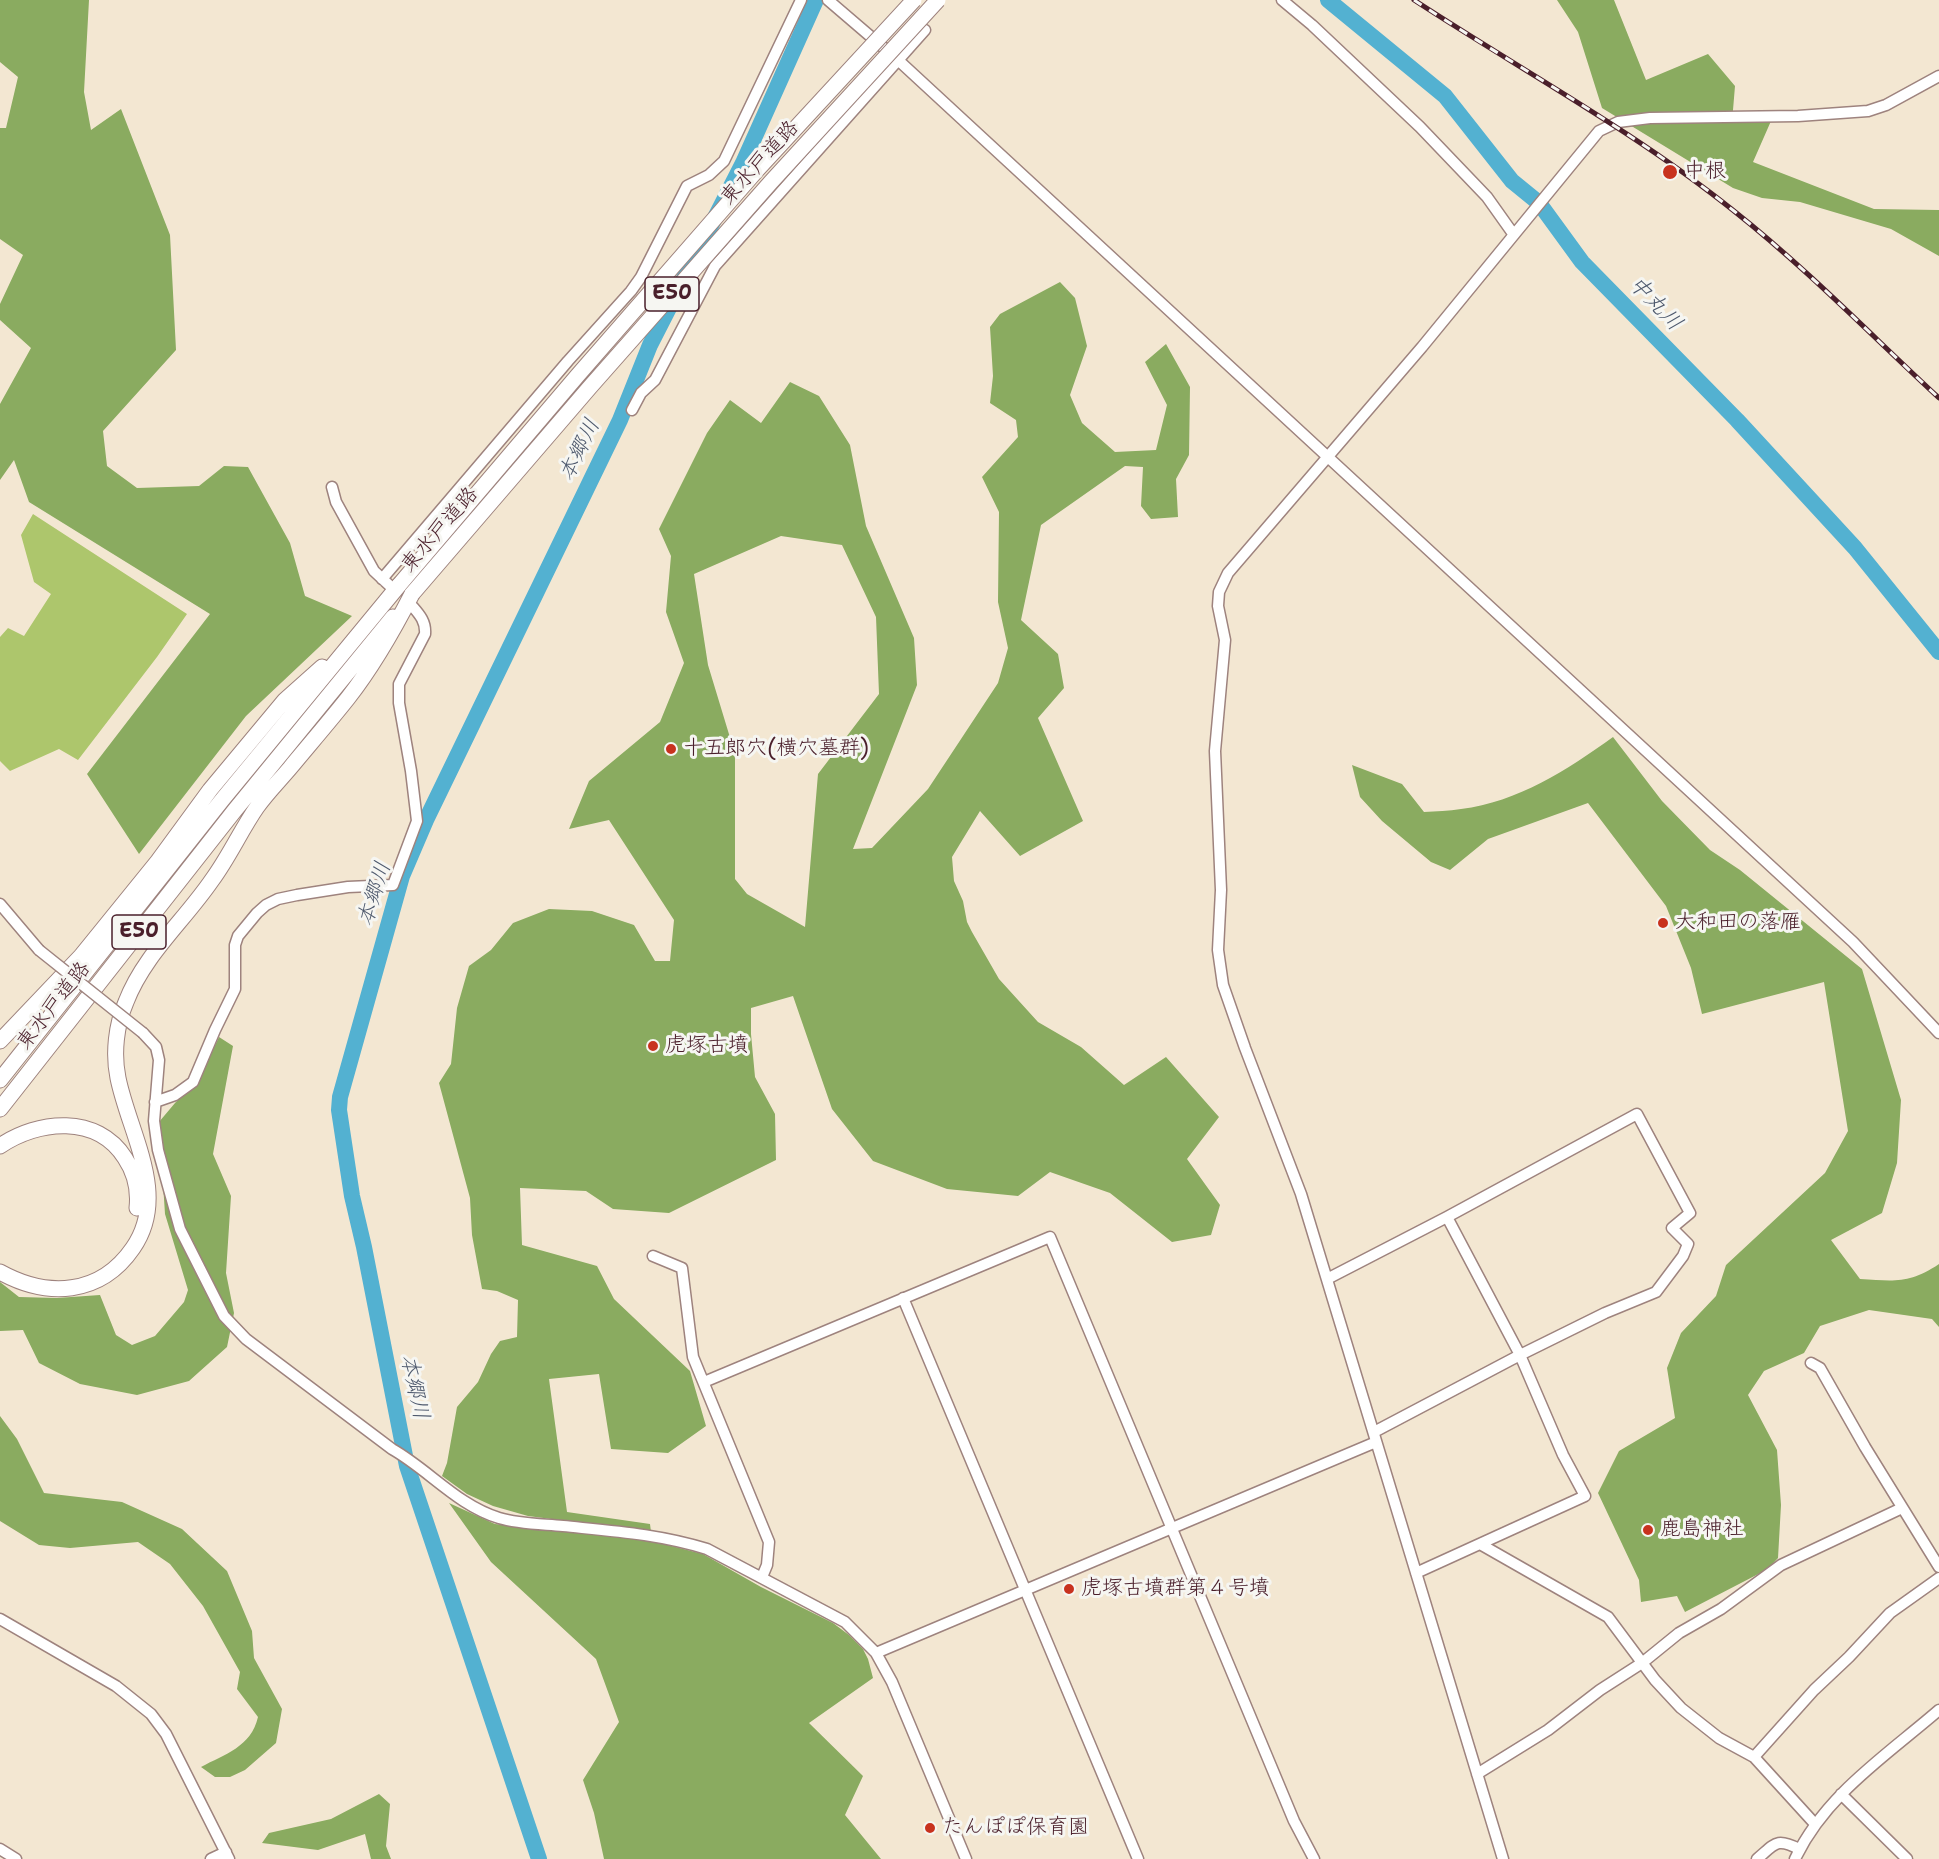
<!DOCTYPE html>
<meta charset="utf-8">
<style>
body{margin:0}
canvas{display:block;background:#f3e7d2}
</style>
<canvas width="1939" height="1859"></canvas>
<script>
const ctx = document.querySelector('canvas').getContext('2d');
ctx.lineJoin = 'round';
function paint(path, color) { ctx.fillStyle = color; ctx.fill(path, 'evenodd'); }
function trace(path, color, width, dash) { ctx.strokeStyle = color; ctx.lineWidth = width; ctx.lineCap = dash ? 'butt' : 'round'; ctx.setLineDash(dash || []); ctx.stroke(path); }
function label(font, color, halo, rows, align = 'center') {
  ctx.font = font + ' "Shantell Sans","Klee One",sans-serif'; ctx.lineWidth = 6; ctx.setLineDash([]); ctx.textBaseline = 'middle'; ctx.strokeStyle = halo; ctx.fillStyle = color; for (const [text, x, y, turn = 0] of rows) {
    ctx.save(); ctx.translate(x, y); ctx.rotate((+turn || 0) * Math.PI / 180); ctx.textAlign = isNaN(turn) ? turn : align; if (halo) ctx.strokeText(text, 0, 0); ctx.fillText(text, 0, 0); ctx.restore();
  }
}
const green = new Path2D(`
 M33,514L187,614L157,657L78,760L59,749L10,771L0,761V637L8,628L24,636L51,594L34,582L21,535Z`);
const forest = new Path2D(`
 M0,0H89L84,92L91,130L121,109L170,235L176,350L103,431L107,466L137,488L199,486L224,466L248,467L290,543L305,596L352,616L246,716L139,854L87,774L210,614L29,502L14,460L0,480V404L31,348L0,320V304L23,255L0,239V128H6L18,77L0,62Z
 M1557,0H1614L1646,80L1708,54L1735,86L1732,122L1771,121L1753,162L1874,209L1939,210V256L1891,229L1800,202L1762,198L1733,188L1602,108L1578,32Z
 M1060,282L1075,298L1087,346L1070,395L1082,423L1115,452L1156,450L1167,405L1145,362L1166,344L1190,387L1189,455L1176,479L1178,517L1151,519L1141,506L1143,467L1125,466L1041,525L1021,620L1058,654L1064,688L1038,718L1083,821L1020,856L980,811L952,857L954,881L963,901L967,922L972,932L999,979L1038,1022L1081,1047L1124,1085L1166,1057L1219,1117L1187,1159L1220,1205L1211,1235L1172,1242L1110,1193L1050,1172L1018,1196L947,1189L873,1161L832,1109L793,996L751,1008V1034L755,1077L775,1114L776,1160L669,1213L613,1209L586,1191L520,1188L522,1245L597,1266L614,1299L690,1371L706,1426L668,1453L611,1449L599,1374L549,1379L567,1512L650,1524L651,1532L528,1516L493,1506L467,1494L442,1476L447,1463L457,1407L478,1382L491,1354L500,1341L517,1337L518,1300L497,1291L482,1289L472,1235L470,1198L439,1083L451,1064L457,1008L469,966L491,950L513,923L549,909L592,911L634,925L655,961H670L674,920L609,820L569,829L589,781L660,722L684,663L666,612L671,556L659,529L707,433L730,400L761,423L790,382L819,396L850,445L866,526L914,638L917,685L853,849L872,848L928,789L998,683L1008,648L998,602L999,512L982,477L1018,437L1016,420L990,403L993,376L990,327L1000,314ZM781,536L842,545L876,617L879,694L818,774L805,927L747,894L735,879V754L708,665L694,574Z
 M1613,737L1662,801L1710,850L1740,870L1862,969L1901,1100L1897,1163L1882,1213L1831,1240L1860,1279C1895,1281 1909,1284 1939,1264V1327L1932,1319L1869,1310L1820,1326L1804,1353L1764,1371L1748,1395L1777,1450L1781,1505L1778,1558L1768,1569L1685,1612L1677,1596L1641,1602L1639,1580L1598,1493L1619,1451L1675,1418L1667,1368L1681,1333L1716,1296L1726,1265L1825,1173L1848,1131L1824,982L1702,1014L1691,968L1666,906L1588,803L1488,839L1450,870L1431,862L1382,821L1360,797L1352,765L1402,784L1424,812C1436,811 1449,811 1461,809C1518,802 1567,770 1613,737Z
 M219,1037L233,1046L213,1154L231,1196L226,1273L234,1313L227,1347L189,1381L137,1395L80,1384L39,1363L23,1330L0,1331V1282L19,1297L57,1298L100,1295L116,1335L132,1345L155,1336L184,1302L188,1290L165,1214L159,1122L175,1103L199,1079Z
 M0,1416L17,1439L44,1493L122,1502L182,1529L227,1571L252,1631L254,1658L282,1709L276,1743L245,1770L230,1777H215L201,1767C225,1754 251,1747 258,1717L237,1689L240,1672L203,1606L170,1564L138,1542L70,1548L39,1545L0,1521Z
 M449,1503L495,1524L652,1541L703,1554L761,1587L833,1623L849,1635L863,1649L868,1659L873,1678L809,1723L863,1776L845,1815L881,1859H604L594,1813L583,1780L619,1722L596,1659L491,1562Z
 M379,1794L390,1804L386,1846L391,1859H371L365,1834L318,1850L262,1843L269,1833L331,1819Z`);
const river = new Path2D(`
 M1328,0L1445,96L1512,181L1539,203L1582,262L1737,420L1855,548L1939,652
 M539,1859L407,1466L364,1247L352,1196L339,1110L340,1097L402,876L426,820L620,420L650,345L743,163L816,0`);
const minor = new Path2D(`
 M828,0L898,60L1853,942L1939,1033
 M1282,0L1312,25L1420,127L1487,197L1514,235
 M632,410L641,393L655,380L715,266L925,30
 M332,487L336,502L374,571L389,585
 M382,579L568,361L631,291L641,277L687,186L709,175L724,161L801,0
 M0,904L39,950
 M143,1033L156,1047L159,1060L154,1121L158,1150L180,1229L224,1316L246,1339L392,1449C429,1470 457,1505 499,1518C519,1524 542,1524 563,1526C612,1531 659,1534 707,1549L845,1622L876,1653L892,1682L966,1859
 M155,1102L175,1095L193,1082L215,1030L235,989V945L238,936L257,913L266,905L278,899L297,895L348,887L393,885L417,821L411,771L399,703V684L425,634C426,622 420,615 413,607
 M653,1256L682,1268L693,1357L769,1542L767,1565L762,1577
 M1327,1279L1447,1217L1637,1114L1690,1213L1672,1228L1688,1244L1683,1256L1656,1292L1605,1313L1520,1355L1374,1432
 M903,1298L1138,1859
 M1811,1363L1820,1368L1865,1447L1939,1567
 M704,1382L1050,1237L1294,1821L1314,1859
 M1480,1544L1608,1617L1655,1680L1681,1708L1719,1738L1754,1757L1815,1824
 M1416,1573L1585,1496L1563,1455L1520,1355L1447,1217
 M0,1619L116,1686L151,1714L166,1734L229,1859
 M876,1653L1376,1442
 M1754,1757L1814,1690L1849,1657L1890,1613L1939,1578
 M1477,1774L1548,1730L1600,1690L1642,1663L1679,1633L1721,1609L1781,1565L1902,1508
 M1841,1794L1907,1859
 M0,1849L16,1859
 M211,1859L226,1852
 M1503,1859L1301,1194L1245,1048L1223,985L1218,950L1221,890L1215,751L1225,640L1218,606L1219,592L1228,573L1422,347L1599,131L1618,122L1650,118L1798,116L1868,111L1886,105L1939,76
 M1757,1859C1775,1844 1776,1837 1799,1849
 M1795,1859C1825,1795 1887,1755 1939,1710`);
const highway = new Path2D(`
 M0,1041L81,956L158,861L210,790L285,700L322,667
 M0,1080L222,800L400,584
 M0,1109L235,810L393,617
 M0,1146C38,1120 97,1114 125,1158C135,1173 139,1190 137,1208
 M0,1272C47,1298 100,1296 133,1248C170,1195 129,1133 118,1078C113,1054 116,1025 126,1002C144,955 184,921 212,880C229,857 241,830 257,807C267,793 279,781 290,768C309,745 329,722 348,698C373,666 393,631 412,594`);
const rail = new Path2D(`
 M1414,0C1521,70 1634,131 1734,211C1806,268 1871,335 1939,398`);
const minorBridge = new Path2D(`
 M39,950L143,1033`);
const highwayBridge = new Path2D(`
 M400,584L578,375L757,170L914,0
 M412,594L590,387L771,182L938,0`);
const markers = [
 [1670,172,8,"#c8321e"],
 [671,749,6,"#c8321e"],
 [1663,923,6,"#c8321e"],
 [653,1046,6,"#c8321e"],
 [1648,1530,6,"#c8321e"],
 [1069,1589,6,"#c8321e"],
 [930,1828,6,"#c8321e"]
];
const shields = [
 [672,294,54],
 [139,932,54]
];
const shieldNames = [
 ["E50",672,294],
 ["E50",139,932]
];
const streetNames = [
 ["東水戸道路",760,163,-48],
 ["東水戸道路",440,530,-49],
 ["東水戸道路",54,1006,-52]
];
const poiNames = [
 ["中根",1684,172],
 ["十五郎穴(横穴墓群)",683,749],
 ["大和田の落雁",1675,923],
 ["虎塚古墳",665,1046],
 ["鹿島神社",1660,1530],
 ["虎塚古墳群第４号墳",1081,1589],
 ["たんぽぽ保育園",942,1828]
];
const waterNames = [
 ["中丸川",1655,304,46],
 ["本郷川",580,450,-64],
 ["本郷川",375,894,-73],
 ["本郷川",414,1387,78]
];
paint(green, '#adc66c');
paint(forest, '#8aab60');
trace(river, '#53b1d1', 16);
trace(minor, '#9e837e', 13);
trace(highway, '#9e837e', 17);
trace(minor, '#fff', 10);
trace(highway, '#fff', 15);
trace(rail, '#4a1f2b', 5);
trace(rail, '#f6f6f2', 3, [9]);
trace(minorBridge, '#9e837e', 13, []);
trace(highwayBridge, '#9e837e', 17, []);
trace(minorBridge, '#fff', 10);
trace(highwayBridge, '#fff', 15);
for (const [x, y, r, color] of markers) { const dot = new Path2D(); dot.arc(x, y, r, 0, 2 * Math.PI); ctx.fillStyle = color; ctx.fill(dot); trace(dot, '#f6f6f2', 2); }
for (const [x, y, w] of shields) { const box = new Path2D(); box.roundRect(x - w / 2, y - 17, w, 34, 4.5); ctx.fillStyle = '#f6f6f2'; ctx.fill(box); trace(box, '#4a1f2b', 1.5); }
label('bold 20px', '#4a1f2b', null, shieldNames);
label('21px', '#4a1f2b', '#f6f6f2', streetNames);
label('21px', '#4a1f2b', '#f6f6f2', poiNames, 'left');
label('italic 22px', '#4e596d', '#f6f6f2', waterNames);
</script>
